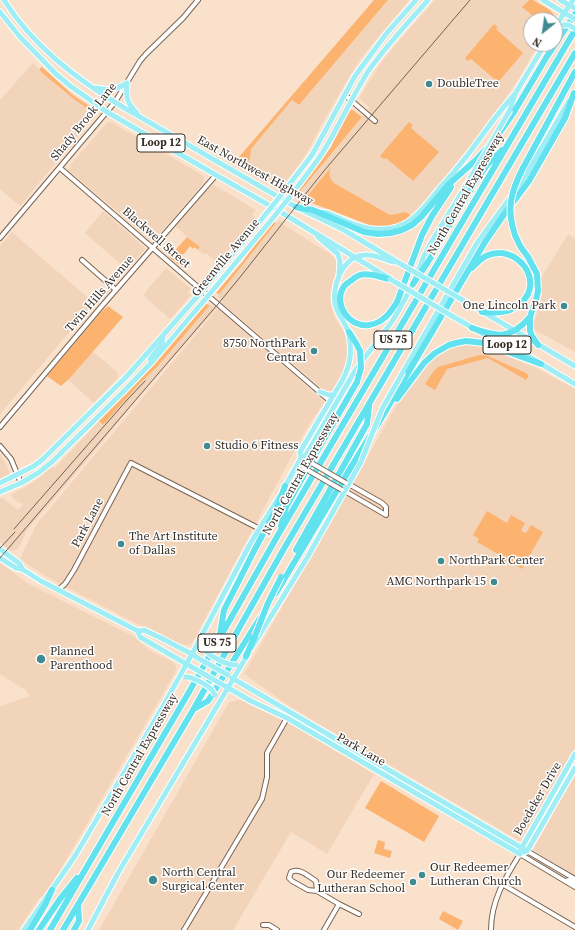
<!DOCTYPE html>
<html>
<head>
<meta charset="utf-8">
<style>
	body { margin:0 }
	#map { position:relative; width:575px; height:930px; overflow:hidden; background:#fae1cc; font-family:"Source Serif 4",serif }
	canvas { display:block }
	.north { position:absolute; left:523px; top:12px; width:40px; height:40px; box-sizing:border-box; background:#fff; border:1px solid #afaba8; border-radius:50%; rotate:210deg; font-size:11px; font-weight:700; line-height:16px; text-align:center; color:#372e26 }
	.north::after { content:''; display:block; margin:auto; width:14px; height:18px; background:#428a91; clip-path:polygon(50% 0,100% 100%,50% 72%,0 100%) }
</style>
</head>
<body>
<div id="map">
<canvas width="575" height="930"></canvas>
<div class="north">N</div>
</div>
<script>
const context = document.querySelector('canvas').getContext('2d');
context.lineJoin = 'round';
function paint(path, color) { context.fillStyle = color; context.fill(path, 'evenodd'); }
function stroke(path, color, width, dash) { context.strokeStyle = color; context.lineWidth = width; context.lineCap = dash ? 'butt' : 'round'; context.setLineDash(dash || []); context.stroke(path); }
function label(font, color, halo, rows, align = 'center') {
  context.font = font + ' "Source Serif 4",serif'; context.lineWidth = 3; context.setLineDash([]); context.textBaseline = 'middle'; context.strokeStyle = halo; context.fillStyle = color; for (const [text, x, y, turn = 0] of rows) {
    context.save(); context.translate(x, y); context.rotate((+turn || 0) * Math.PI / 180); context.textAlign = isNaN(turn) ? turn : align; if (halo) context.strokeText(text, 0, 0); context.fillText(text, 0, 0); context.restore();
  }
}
const built = new Path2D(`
	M388 0H409L361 58 349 77 324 120 310 147 296 169 281 187 250 171 251 168 246 163 250 159 251 149 293 99 299 105Z
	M435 0H530L548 20H531V44H538L522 73 502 104 462 157 419 209 411 216 409 214 406 212 390 215 334 183 329 177V169L304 200 296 197 370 108 359 98 369 82 381 63 397 43Z
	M33 63 42 73 55 84 95 114 91 120 20 206 0 189V100Z
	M111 122 202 175 204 177V181L203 184 153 241 68 170 71 167 70 165 107 123Z
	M214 185 256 210 252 215 256 218 217 263 206 253 204 255 198 249 199 247 175 226 209 187Z
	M103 211 145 248 144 250 127 270 85 233Z
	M279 220 284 224V225L330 254 336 260 337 270 333 281 330 296 331 305 335 318 341 327 347 339 349 350 348 359 344 373 334 392 329 393 325 391 222 303 223 302 217 297 219 294Z
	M12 232 94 303 0 414V246Z
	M568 234 575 238V352L535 330 534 324 542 295V285L540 280Z
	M166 268 191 289 188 292 191 295 170 319 144 296 146 291Z
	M210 305H211L216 309 141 394 93 453 27 530 18 549 11 551 0 542V498H3L18 510 24 504 20 503 14 499 11 495 32 483 52 467 55 468 99 421 102 425 140 383 158 366Z
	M219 307 324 402 305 431 192 643 187 645H183L147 629 49 578 20 559 36 525Z
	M462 345H473L490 349 533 367H534L575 389V748L520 841 292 708 244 674 357 476 359 472 395 408 425 367 431 360 436 355 447 349Z
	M92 351 117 372 118 378 94 403 68 380Z
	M0 454 5 462 10 473 9 475 0 479Z
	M0 563 29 584 135 637 149 650 173 662 176 666V669L175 673 43 899 40 897 18 930H0V707L29 696 27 691 0 674Z
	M240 700 268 713 292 725 374 774 327 854 291 832 233 930H99L229 702Z
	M575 775V875L533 850Z`);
const green = new Path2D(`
	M374 0H388L299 105 292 100 251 149 250 159 247 163 251 168 250 171 233 164Z
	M529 0H533L550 10 554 15V20H538L522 7Z
	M494 24 498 27 496 29 523 53 498 82 471 59 468 61 465 58Z
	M42 67 73 95 95 110 96 112 95 114 90 110 75 100 42 73 39 69Z
	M349 109 353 110 362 117 298 194 297 193 323 158 331 147Z
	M409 122 413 125 411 128 439 152 413 181 386 158 384 159 380 156Z
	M331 167C328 173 329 178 334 183L390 215 406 212 409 214 411 216C401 226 385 229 372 226L304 200Z
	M274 222 276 223 221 292 219 294 216 293 243 261 256 243Z
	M187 237 200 247 198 249 201 252 194 247 193 249 190 246 184 254H183L180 257 187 263 182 267 169 257Z
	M206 304 210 305 158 366 140 383 103 425 99 421 150 369Z
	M108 306 123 317 69 379 61 386 47 376 101 312Z
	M482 355 488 356 526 373 528 375V377L526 380 488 358 447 369 435 390 425 384 433 372 438 367 476 356Z
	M487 511 507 523 511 515 525 523 521 531 526 533 531 525 543 532 522 569 507 559 503 566 495 561 498 554 477 542 479 539 473 535Z
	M381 781 439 816 424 842 365 808Z
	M378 840 385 842 384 849 392 851 390 858 374 853Z
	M443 911 463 921 458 930 439 919Z`);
const minor = new Path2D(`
	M345 95 375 121
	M60 168 330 401
	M0 238 115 102 140 61 146 54 183 18 198 0
	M82 260 116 290
	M0 427 101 307 216 175
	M0 446 11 459 21 483
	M346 483 352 486 382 503 386 507V515
	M343 490 386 515
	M58 590 65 584 74 570 131 463 260 529
	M527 851 575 879
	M566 881 569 880 575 883
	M502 884 575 927
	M317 891 316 881C309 877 299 867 291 872L289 878 292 881 308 890 317 891 339 904 359 914
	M263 925H269L277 930
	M184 930 262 799 267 777V753L287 718
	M324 930 339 904
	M491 930C491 901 505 878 520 854L575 887`);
const major = new Path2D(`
	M4 0C32 45 75 78 121 106L296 207 342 229 399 263
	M543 0 566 14
	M560 0 575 8
	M0 12 20 37 56 74 69 85 107 112 216 175 274 208 389 278
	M555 27 573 0
	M127 83C126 98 126 102 137 113
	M96 88C110 91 115 90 127 83
	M510 110 515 94 545 44
	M285 190 312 155 355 76 386 34 416 0
	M292 194C303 179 316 164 326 147 341 122 353 95 369 70 387 45 408 23 428 0
	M322 212 328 213C342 219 358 228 374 229 386 230 399 228 409 221 421 213 429 201 438 190 449 178 460 165 470 152 484 133 498 112 515 94
	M318 237 338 254 340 262 339 275
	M461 299 575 366
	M452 316 487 336 528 356 575 384
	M152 362 150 359 162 344 163 336
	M403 372 477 243 523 180 569 101
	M320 392 329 395H334
	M301 458 300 452 343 379C351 363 352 352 349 335 348 326 339 317 336 307 330 289 342 256 365 255 376 254 384 260 394 262
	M0 483 34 466 43 459 128 375 202 291 266 214
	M284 488 301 458 306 455 356 369 391 323 399 310 413 284 424 256 432 241 465 187
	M0 492 21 483 38 473 52 462 123 392 152 362 208 296 273 218
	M0 549 20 564 22 569 41 581 138 631 144 630 161 638 194 655
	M0 558 16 568 22 569
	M138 631 140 637 188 665
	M252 647 307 558 361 462
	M232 678 527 851
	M225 686 251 701 287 718 520 854
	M521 849 575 754
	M524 852 527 851 530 846 575 768
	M24 930 75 856 138 749 166 701 192 654 250 544 279 497
	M88 930 118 873 248 654`);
const highway = new Path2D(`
	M495 139 514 112 546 58 575 14
	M523 168 575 72
	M296 207 313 210 364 232 378 234 391 233 402 230 412 225 421 217 449 184 477 159 485 150
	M515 235 520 246 528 257 537 274 538 291 536 300 530 317V331L532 336 538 345
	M472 268C476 264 480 259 486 256 516 242 546 281 521 303 515 308 508 312 501 312 495 313 488 312 482 312
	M390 279C380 278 370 272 360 275 357 276 354 278 352 280 349 282 345 284 343 288 333 305 350 328 369 325 374 324 379 323 383 319 389 315 393 308 397 302L422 235 432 216 451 187
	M413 284 428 262 475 182 487 165 502 150
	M472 328C498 337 510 340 530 317
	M349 332 356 343 360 351
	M397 399 424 363 435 353 449 345 456 343 466 341 484 343 541 364
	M375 429 485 242 505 213 529 181 565 118 574 93
	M281 526 286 507 320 446 357 382
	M296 550 367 424 369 406
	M276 593 351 467 370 436
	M220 634 224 610 256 547 276 510 285 486
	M246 656 255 636
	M194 709 208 701 260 618
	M30 930 45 905 52 890
	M39 930 60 899 77 878
	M50 930 189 692 278 535 575 30
	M63 930 193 710 282 552 575 53
	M74 930 79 921 78 905`);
const tram = new Path2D(`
	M14 529 127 400 145 381
	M0 548 15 532
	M0 558 218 304 241 276 323 172 470 0`);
const minorBridge = new Path2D(`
	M308 461 346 483
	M304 468 342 490`);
const majorBridge = new Path2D(`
	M568 15 575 19
	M562 25H569L575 29
	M465 187 482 158 510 110
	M266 214 285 190
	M273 218 292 194
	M399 263 461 299
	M390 279 452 316
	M361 462 382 409 403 372
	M204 649C211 657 226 665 236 665
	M196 657 228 675
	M190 666 223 685
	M186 677C192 677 206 684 211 689 212 690 214 693 215 695`);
const highwayBridge = new Path2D(`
	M515 235C506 209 511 191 523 168
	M357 382 361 368 360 351
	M255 636 268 603 281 577`);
const markers = [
	[429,84,4,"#428a91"],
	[564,306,4,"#428a91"],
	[314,351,4,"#428a91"],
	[207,446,4,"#428a91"],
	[121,544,4,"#428a91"],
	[441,561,4,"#428a91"],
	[494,582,4,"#428a91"],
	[41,659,5,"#428a91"],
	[422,875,4,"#428a91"],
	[153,880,5,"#428a91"],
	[413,882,4,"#428a91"]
];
const shields = [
	[161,143,48],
	[393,340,38],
	[507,345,48],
	[217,643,38]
];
const shieldNames = [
	["Loop 12",161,143],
	["US 75",393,340],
	["Loop 12",507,345],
	["US 75",217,643]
];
const poiNames = [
	["DoubleTree",437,84],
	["One Lincoln Park",556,306,"right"],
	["8750 NorthPark",306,344,"right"],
	["Central",306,358,"right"],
	["Studio 6 Fitness",215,446],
	["The Art Institute",129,537],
	["of Dallas",129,551],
	["NorthPark Center",449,561],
	["AMC Northpark 15",486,582,"right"],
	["Planned",50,652],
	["Parenthood",50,666],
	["Our Redeemer",430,868],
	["Lutheran Church",430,882],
	["North Central",162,873],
	["Surgical Center",162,887],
	["Our Redeemer",405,875,"right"],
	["Lutheran School",405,889,"right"]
];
const streetNames = [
	["Shady Brook Lane",84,122,-51],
	["East Northwest Highway",255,171,29],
	["North Central Expressway",466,194,-60],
	["Blackwell Street",156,238,41],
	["Greenville Avenue",226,258,-50],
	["Twin Hills Avenue",100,294,-49],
	["North Central Expressway",301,474,-60],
	["Park Lane",88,523,-62],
	["Park Lane",361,750,30],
	["North Central Expressway",140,755,-60],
	["Boedeker Drive",538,799,-60]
];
paint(built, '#f2d4ba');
paint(green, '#fdb370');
stroke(minor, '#7a6553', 6);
stroke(major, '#fff', 7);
stroke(highway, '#fff', 8);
stroke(minor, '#fff', 4);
stroke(major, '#a0eef5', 5);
stroke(highway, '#61e2ee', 6);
stroke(tram, '#6f6156', 1);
stroke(minorBridge, '#7a6553', 6, []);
stroke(majorBridge, '#fff', 7, []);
stroke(highwayBridge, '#fff', 8, []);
stroke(minorBridge, '#fff', 4);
stroke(majorBridge, '#a0eef5', 5);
stroke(highwayBridge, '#61e2ee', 6);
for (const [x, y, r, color] of markers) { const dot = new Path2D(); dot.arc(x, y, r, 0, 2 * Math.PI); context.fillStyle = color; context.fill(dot); stroke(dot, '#fff', 1.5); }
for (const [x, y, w] of shields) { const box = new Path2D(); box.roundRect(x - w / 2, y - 9, w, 18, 3); context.fillStyle = '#fff'; context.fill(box); stroke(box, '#372e26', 1); }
label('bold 11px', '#372e26', null, shieldNames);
label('12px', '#372e26', '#fff', poiNames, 'left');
label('12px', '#372e26', '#fff', streetNames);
</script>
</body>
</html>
